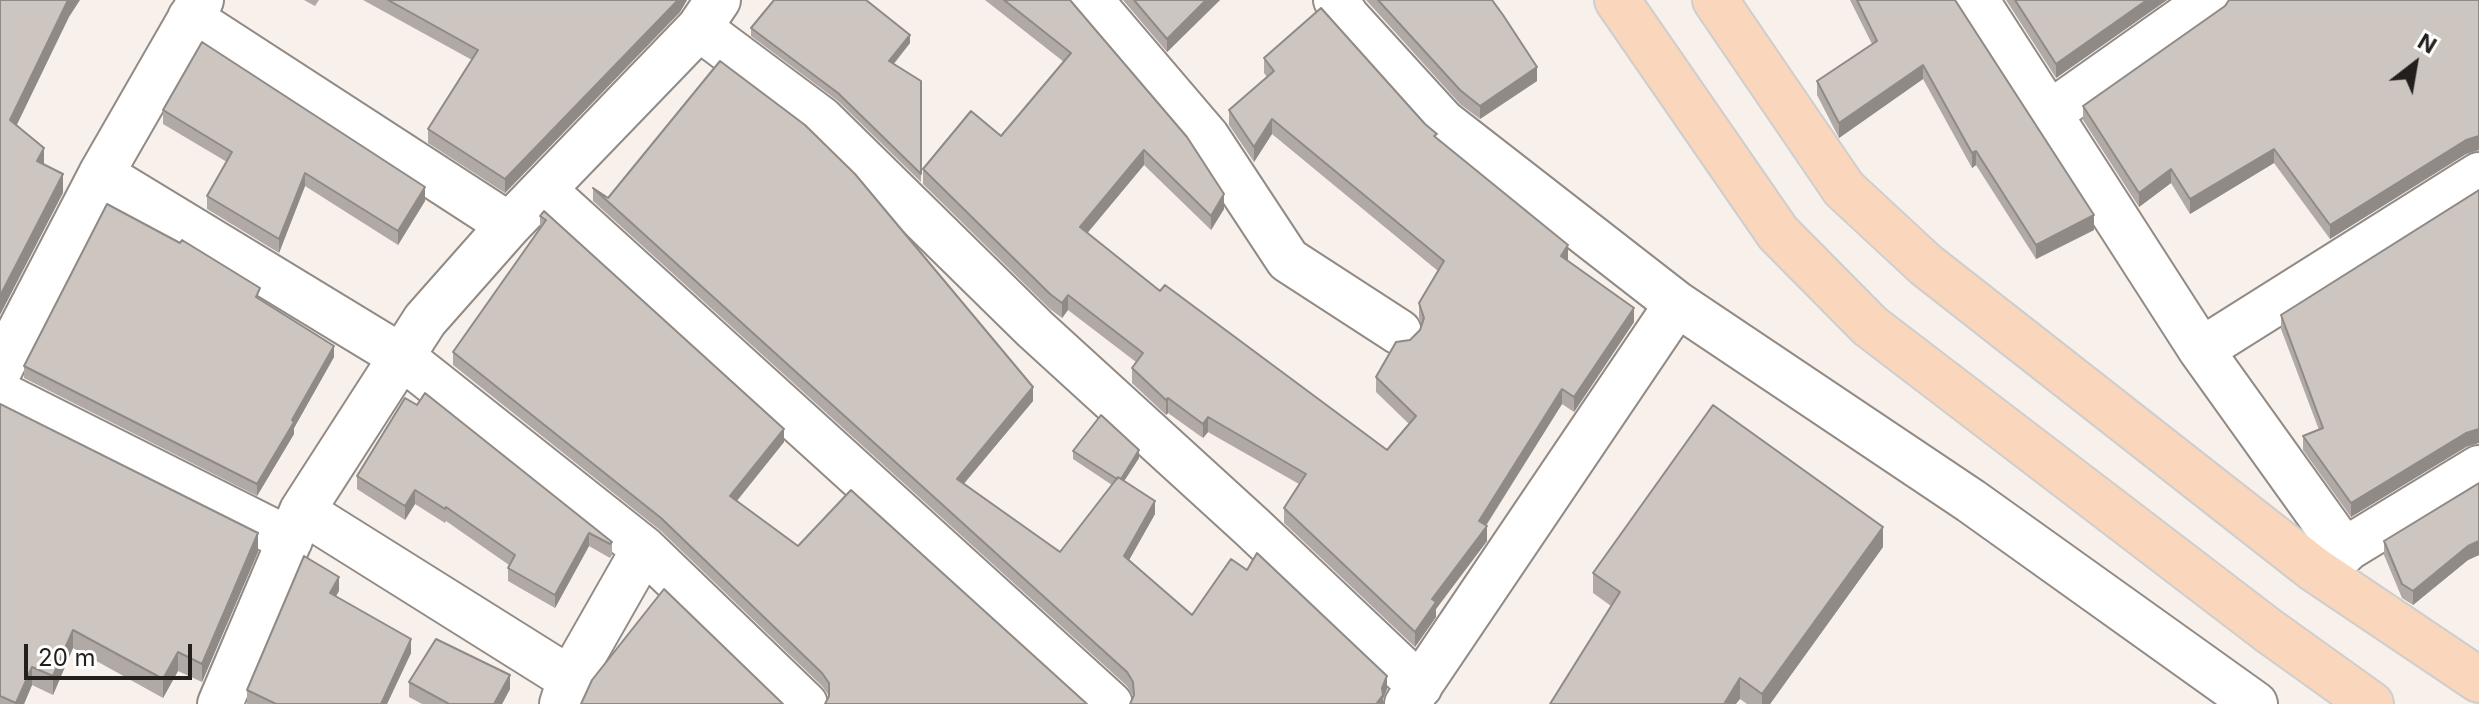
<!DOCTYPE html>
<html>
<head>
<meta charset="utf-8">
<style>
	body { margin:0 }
	#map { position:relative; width:2479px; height:704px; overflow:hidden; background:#f8f0eb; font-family:Inter,sans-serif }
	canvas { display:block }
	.north { position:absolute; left:2375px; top:24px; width:80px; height:80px; -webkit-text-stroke:6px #fff; paint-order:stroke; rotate:31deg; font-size:22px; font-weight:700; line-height:32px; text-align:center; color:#221f1d }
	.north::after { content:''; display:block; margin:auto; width:28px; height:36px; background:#221f1d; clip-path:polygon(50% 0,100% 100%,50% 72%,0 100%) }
	.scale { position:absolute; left:24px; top:644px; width:168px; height:36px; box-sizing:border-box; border:4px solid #221f1d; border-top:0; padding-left:10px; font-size:24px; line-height:28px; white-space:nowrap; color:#221f1d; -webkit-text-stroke:6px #fff; paint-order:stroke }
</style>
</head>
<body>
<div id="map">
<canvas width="2479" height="704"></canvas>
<div class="north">N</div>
<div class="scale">20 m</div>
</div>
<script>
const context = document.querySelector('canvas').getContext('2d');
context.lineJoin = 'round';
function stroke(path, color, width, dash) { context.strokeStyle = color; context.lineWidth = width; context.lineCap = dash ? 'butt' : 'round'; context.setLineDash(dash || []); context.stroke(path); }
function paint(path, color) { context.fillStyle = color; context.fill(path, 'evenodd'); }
const minor = new Path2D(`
	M1090 0 1207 137 1288 260 1399 332
	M1336 0 1347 17 1443 122 1677 304 1971 501 2255 704
	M1976 0 2201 350 2345 551
	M190 18 509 225
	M699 28 821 119 1035 329 1252 527 1420 686
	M2050 113 2210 0
	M101 174 402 357 644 549 805 704
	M545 191 1110 704
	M2201 350 2479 175
	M0 369 101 174 201 0
	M0 394 290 540
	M302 511 570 679
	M2320 565 2479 468
	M220 704 302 511 425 320 509 225 699 28 718 0
	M562 704 570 679 644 549
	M1407 704 1677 304`);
const major = new Path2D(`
	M1617 0 1778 233 1870 326 2269 631 2371 704
	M1715 0 1844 189 1926 265 2314 569 2479 680`);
const wall = new Path2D(`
	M304 0H319L315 6Z
	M363 0H687L680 12 505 193 428 143V129L472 60Z
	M985 0H1070L1224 209 1211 230 1144 165 1087 233 1160 291 1387 450 1409 424 1376 392V377L1410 340 1420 330 1422 326 1419 318V303L1438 271 1272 134 1254 162 1229 125V110L1267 77 1264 73V58L1437 138 1634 322 1574 412 1562 404 1486 526 1487 541 1436 609V617L1415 647 1284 523V508L1299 484 1208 432 1203 438 1168 413 1166 415 1132 383V368L1136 362 1068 310 1062 318 1050 309 923 184V169L1001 136 1064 62Z
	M1123 0H1220L1167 52Z
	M1366 0H1492L1537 81 1480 119 1460 104Z
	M1850 0H1955L2094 230 2036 259 1976 165 1972 168 1923 79 1839 138 1817 95V81L1872 44Z
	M2006 0H2167L2056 78Z
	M2479 0V150L2466 154 2330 239 2274 163 2190 214 2171 183 2139 207 2083 120V106L2225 6Z
	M751 28 910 43 894 64 921 81V182L838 101 751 36Z
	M163 110 425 201 398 245 305 186 279 253 207 209V196L227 162 163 124Z
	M593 188 608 198 1033 401 964 483 1060 552 1112 485 1073 459V451L1139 458 1124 481 1155 514 1129 560 1192 615 1387 689 1383 699V704L1134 697 1127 686 593 201Z
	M544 211 784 442 737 501 798 546 1087 704 829 696 822 686 661 531 453 365V352L540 230V216Z
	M260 300 334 357 294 428V434L257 496 24 378V366Z
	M2281 315 2466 447 2351 517 2303 450V436L2319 430 2281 329Z
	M405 398 612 542V555L610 558 589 546 555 608 508 581V568L509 565 446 521 445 523 415 504 405 520 357 489V476Z
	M0 404 258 552 202 682 178 671 163 698 73 648 53 695 32 685 24 704H0Z
	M2479 483V555L2468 560 2413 605 2402 598 2384 555V541Z
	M1883 547 1770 704H1747L1593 593V573Z
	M339 591 336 596 411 653 387 704H247V690Z
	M409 682 510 689 502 704H422L409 697Z`);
const shadedWall = new Path2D(`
	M68 0H80L69 17 10 139V120Z
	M678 0H687L680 12 505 193V179Z
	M1206 0H1220L1167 52V39Z
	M2147 0H2167L2056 78V64Z
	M910 35V43L889 69V61Z
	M1923 65V79L1839 138V123Z
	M1537 67V81L1480 119V106Z
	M1272 119V134L1254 162V147Z
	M2479 136V150L2466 154 2330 239V225L2466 140Z
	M44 148V167L37 161Z
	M2274 149V163L2190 214V199Z
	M1144 150V165L1080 242V227Z
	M1976 151V165L1972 168V153Z
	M2171 169V183L2139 207V193Z
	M305 173V186L279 253V239Z
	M63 174V193L0 315V296Z
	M425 187V201L398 245V231Z
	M1224 194V209L1211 230V216Z
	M2094 215V230L2036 259V245Z
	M1568 245V260L1561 271V256Z
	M1068 295V310L1062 318V303Z
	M1634 308V322L1574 412V397Z
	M334 346V357L294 428V434L257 496V484Z
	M1033 387V401L957 492V479Z
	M1562 389V404L1479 536V521Z
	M1168 398V413L1166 415V400Z
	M1208 417V432L1203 438V424Z
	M784 429V442L730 509V496Z
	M2479 429V443L2466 447 2351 517V503L2466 433Z
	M1139 450V458L1119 489V481Z
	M415 490V504L405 520V506Z
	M1155 501V514L1124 569V556Z
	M1487 526V541L1436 609V617L1415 647V632L1432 599Z
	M1883 527V547L1770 704H1762V694Z
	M258 533V552L202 682V664Z
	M589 533V546L555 608V595Z
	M2479 541V555L2468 560 2413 605V591L2468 546Z
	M339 577V591L330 606V593Z
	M73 630V648L53 695V676Z
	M411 639V653L387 704H381Z
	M178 652V671L163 698V679Z
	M32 667V685L24 704H16Z
	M510 675V689L502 704H494Z
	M1387 676V689L1383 699V704H1376Z
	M1740 678V699L1736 704H1724Z`);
const building = new Path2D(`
	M0 0H68L10 120 44 148 37 161 63 174 0 296Z
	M388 0H678L505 179 428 129 478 50Z
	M774 0H866L910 35 889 61 921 81V174L838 93 751 28Z
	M1004 0H1070L1187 137 1224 194 1211 216 1144 150 1080 227 1160 291 1165 285 1387 450 1416 416 1376 377 1396 342 1410 340 1420 330 1424 318 1419 303 1444 261 1272 119 1254 147 1229 110 1274 71 1264 58 1321 8 1425 124 1437 134 1434 136 1568 245 1561 256 1634 308 1574 397 1562 389 1479 521 1487 526 1432 599 1436 602 1415 632 1284 508 1306 474 1208 417 1203 424 1168 398 1166 400 1132 368 1143 353 1068 295 1062 303 1050 294 923 169 971 111 1001 136 1071 53Z
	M1134 0H1206L1167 39Z
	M1378 0H1492L1503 15 1537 67 1480 106 1460 90Z
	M1857 0H1955L2094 215 2036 245 1976 151 1972 153 1923 65 1839 123 1817 81 1877 41Z
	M2015 0H2147L2056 64Z
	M2229 0H2479V136L2466 140 2330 225 2274 149 2190 199 2171 169 2139 193 2083 106 2225 6Z
	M202 42 425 187 398 231 305 173 279 239 207 196 232 152 163 110Z
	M720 61 805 125 855 174 1033 387 957 479 1060 552 1118 477 1155 501 1124 556 1192 615 1231 559 1247 570 1257 553 1387 676 1382 688 1383 695 1376 704H1130L1134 695 1133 682 1127 672 593 188 608 198Z
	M2479 190V429L2466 433 2351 503 2303 436 2323 428 2281 315Z
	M107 204 180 243 182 240 260 288 256 297 334 346 292 420 294 422 257 484 24 366Z
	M544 211 784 429 730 496 798 546 851 490 1087 704H825L829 696V683L822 673 661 518 453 352 546 220 540 216Z
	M425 393 612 542 610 544 589 533 555 595 508 568 515 555 446 507 445 509 415 490 405 506 357 476 405 398 417 405Z
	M0 404 258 533 202 664 178 652 163 679 73 630 53 676 32 667 16 703 0 696Z
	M1713 405 1883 527 1762 694 1740 678 1724 704H1550L1620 592 1593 573Z
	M1101 415 1139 450 1121 479 1118 477 1117 479 1073 451Z
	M2479 483V541L2468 546 2413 591 2402 584 2384 541Z
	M304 556 339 577 330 593 411 639 381 704H276L247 690Z
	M664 589 783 704H581L592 680Z
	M436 639 510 675 494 704H449L409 682Z`);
stroke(minor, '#918a85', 48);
stroke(major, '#cececd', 48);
stroke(minor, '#fff', 44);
stroke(major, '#fad6bc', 44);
paint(wall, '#b0a9a5');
paint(shadedWall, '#908a86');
paint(building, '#cdc5c0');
stroke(building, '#908a86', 2);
</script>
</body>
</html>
